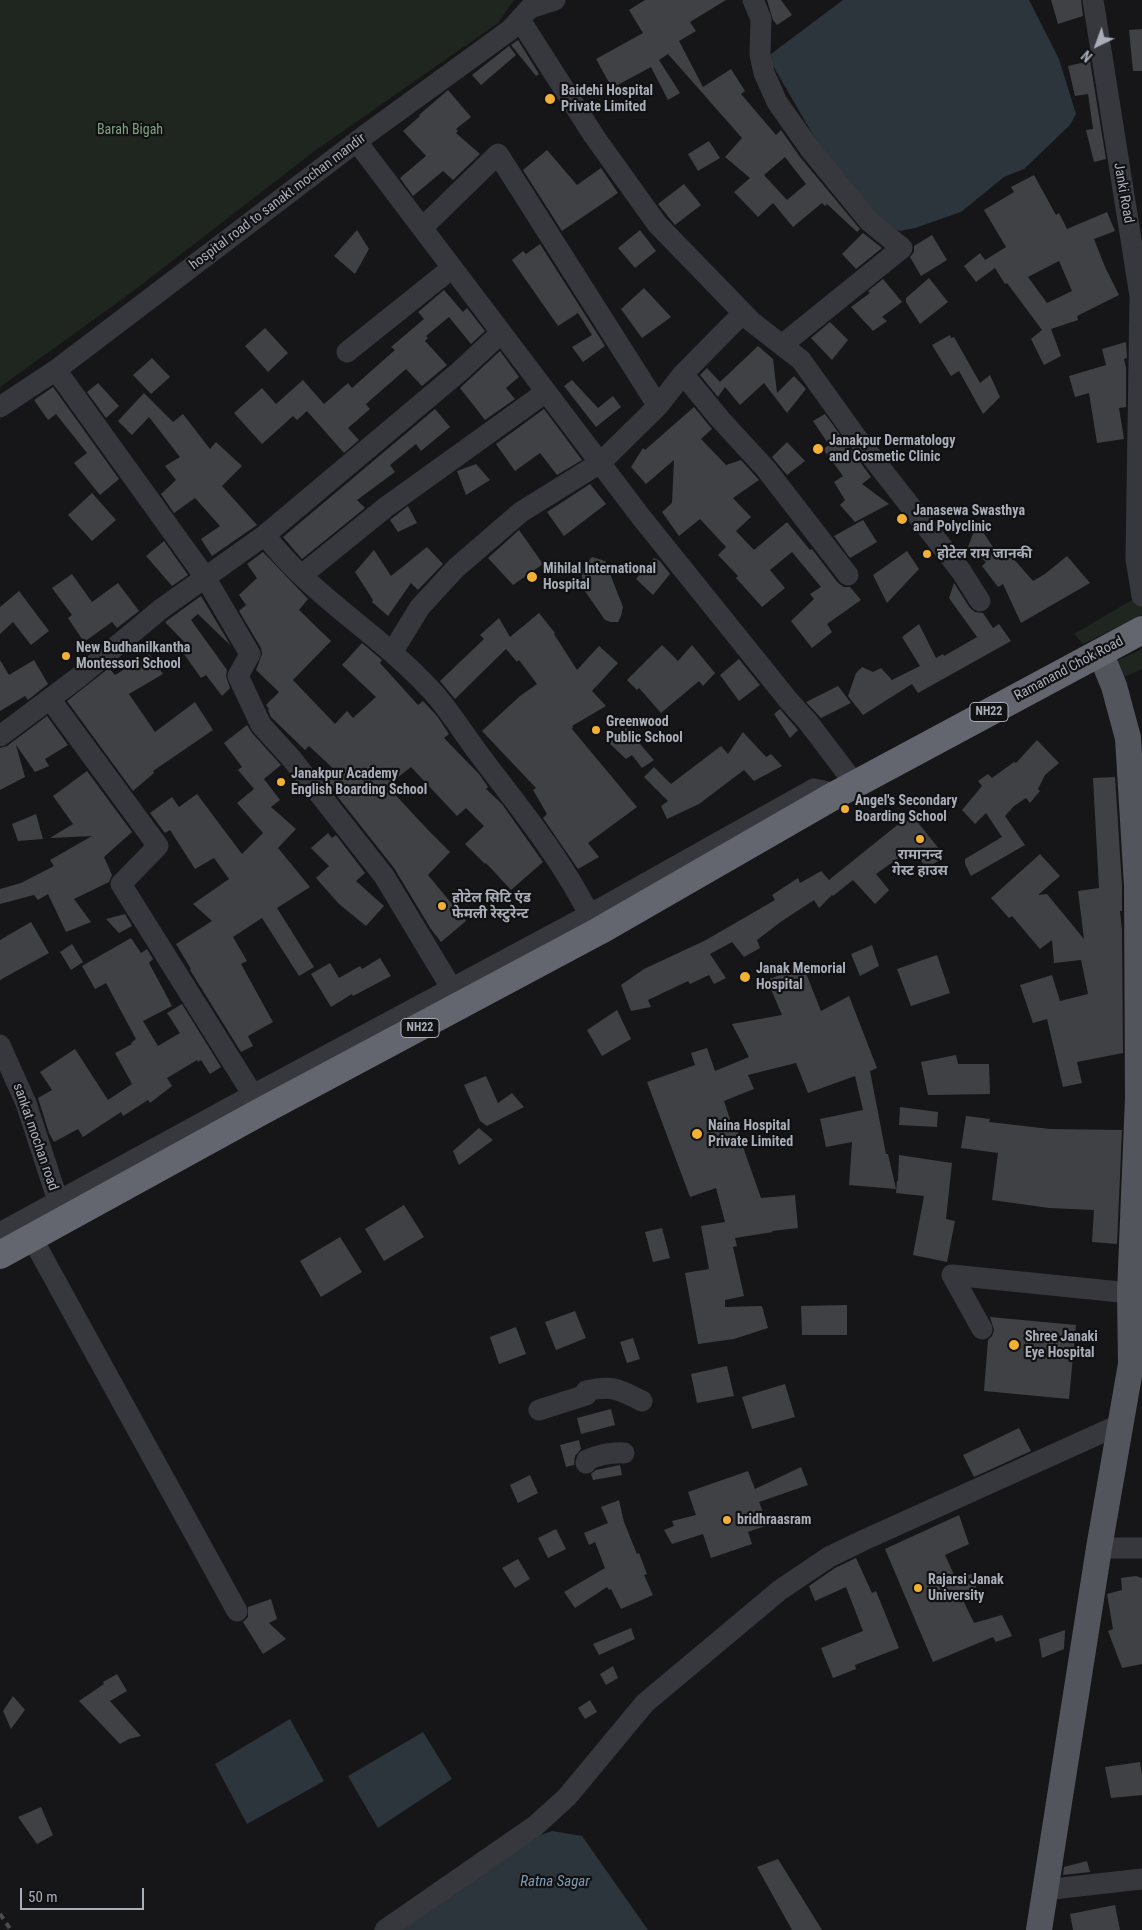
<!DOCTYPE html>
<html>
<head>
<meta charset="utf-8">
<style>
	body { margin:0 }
	#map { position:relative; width:1142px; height:1930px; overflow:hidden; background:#161618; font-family:"Roboto Condensed",sans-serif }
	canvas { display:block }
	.north { position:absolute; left:1072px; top:20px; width:50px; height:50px; -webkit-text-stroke:4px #111113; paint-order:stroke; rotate:222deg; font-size:14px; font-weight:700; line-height:20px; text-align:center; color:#a8adb8 }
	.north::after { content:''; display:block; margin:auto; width:18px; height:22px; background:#a8adb8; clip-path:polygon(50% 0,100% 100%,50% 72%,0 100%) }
	.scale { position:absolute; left:20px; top:1888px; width:124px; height:22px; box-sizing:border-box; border:2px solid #a8adb8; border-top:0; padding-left:6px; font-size:15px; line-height:18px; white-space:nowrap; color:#a8adb8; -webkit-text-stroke:4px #111113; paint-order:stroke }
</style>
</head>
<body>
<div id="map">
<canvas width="1142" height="1930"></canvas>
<div class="north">N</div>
<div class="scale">50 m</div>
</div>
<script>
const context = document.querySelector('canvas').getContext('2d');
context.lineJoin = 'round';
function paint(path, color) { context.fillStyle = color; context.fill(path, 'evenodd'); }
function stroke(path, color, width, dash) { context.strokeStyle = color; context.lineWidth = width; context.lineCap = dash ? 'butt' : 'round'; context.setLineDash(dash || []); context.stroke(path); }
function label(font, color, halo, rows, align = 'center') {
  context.font = font + ' "Roboto Condensed","Noto Sans Devanagari",sans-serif'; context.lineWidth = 4.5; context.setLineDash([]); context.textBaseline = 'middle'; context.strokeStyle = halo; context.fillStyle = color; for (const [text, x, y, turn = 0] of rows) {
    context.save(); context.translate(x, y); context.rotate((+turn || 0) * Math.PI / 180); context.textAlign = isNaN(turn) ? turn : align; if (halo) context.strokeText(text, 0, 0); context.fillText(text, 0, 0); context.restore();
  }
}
const green = new Path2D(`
	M0 0H514L498 23 316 150 132 292 0 387Z
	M1142 594V615L1083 644 1074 634Z
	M1142 649V669L1104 686 1097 670Z`);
const water = new Path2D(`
	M843 0H1029L1059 59 1076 114 1070 125 1024 169 1004 177 961 212 915 228 900 231 882 225 828 161 772 64 771 54Z
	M290 1719 324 1781 247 1824 215 1764Z
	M423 1732 452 1779 378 1828 348 1776Z
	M552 1831 582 1836 648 1930H403L525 1841Z`);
const building = new Path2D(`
	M645 0H726L690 22 696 31 679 41 703 87 731 69 745 91 741 94 776 135 781 130 800 157 860 229 857 232 827 204 825 206 822 203 793 227 773 203 758 217 734 192 750 178 725 157 742 138 668 54 659 60 680 93 668 100 651 67 612 88 596 59 643 33 629 10ZM785 157 806 184 787 200 764 175Z
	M767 0H781L792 15 777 25 773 20Z
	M1051 0H1081L1083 16 1058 24Z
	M1142 29V71H1133L1129 30Z
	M518 40 539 74 536 76 511 45Z
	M509 46 516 55 481 85 472 75Z
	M1090 61 1106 159 1094 162 1086 130 1093 129 1088 94 1075 96 1068 66Z
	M448 90 471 117 456 129 458 131 456 133 480 154 453 180 443 171 413 196 400 178 426 156 403 131 420 116 419 115Z
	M709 141 720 158 698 171 688 154Z
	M547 150 577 185 601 168 618 193 562 231 523 170Z
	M1034 175 1056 215 1059 213 1067 229 1107 212 1115 231 1094 239 1105 267 1119 295 1077 316 1078 320 1051 329 1061 356 1044 365 1031 339 1042 330 1007 283 1005 284 995 268 976 282 964 266 980 253 985 260 1006 247 984 210 1014 192 1011 187ZM1059 261 1072 291 1047 303 1028 277Z
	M684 184 701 205 675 225 658 204Z
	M357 230 369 249 355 274 334 256Z
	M640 230 656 251 635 268 618 248Z
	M863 233 882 248 856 269 842 254Z
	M932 235 947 260 921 276 910 257 914 252V246Z
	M540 244 605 346 583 362 572 347 592 335 578 313 558 326 512 260 523 251 526 254Z
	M929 278 948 302 920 324 906 302V298Z
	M883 279 902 302 882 317 887 321 873 331 851 307 870 293 868 291Z
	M644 288 671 317 642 338 621 309Z
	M444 290 463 312 467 308 485 331 471 344 449 317 426 336 428 338 425 341 447 365 422 386 406 369 366 404 370 409 348 428 359 440 344 453 307 411 297 420 293 416 262 444 234 413 262 388 276 404 303 380 324 404 348 383 352 388 395 350 391 347 424 319 418 312Z
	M830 322 848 340 832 360 811 338Z
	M265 328 288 353 268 372 245 346Z
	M950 335 951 338 954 337 980 383 990 375 1000 397 983 414 959 371 951 376 932 345Z
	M1126 342 1127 358 1124 359 1126 368V407L1119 408 1124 439 1097 443 1089 393 1075 397 1069 376 1106 365 1102 349Z
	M758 346 773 359 777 393 794 376 806 389 787 413 764 383 740 405 725 387 718 397 700 375 707 368 720 382Z
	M500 351 519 377 506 388 515 399 485 420 460 388Z
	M152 358 170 377 151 394 133 375Z
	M572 380 598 408 613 396 621 407 596 427 564 386Z
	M98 383 119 406 106 418 87 392Z
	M53 387 119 479 100 495 74 463 87 453 56 414 48 420 34 400Z
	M144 393 173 422 183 414 210 449 216 442 242 466 222 486 257 525 212 556 201 539 220 526 195 498 174 513 161 494 176 480 165 466 180 457 149 417 132 435 118 421Z
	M694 407 712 429 701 439 726 465 741 460 759 480 733 498 751 517 736 531 754 550 787 522 810 550 812 549 838 583 844 587H850L861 600 827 624 832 632 812 648 791 621 814 599 810 594 821 587 792 552 770 570 785 588 762 607 736 578 738 576 718 555 726 547 700 519 679 536 662 512 672 503 674 460 646 484 631 467 643 448 645 450Z
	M435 409 450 427 421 451 416 444 390 465 395 472 357 500 365 508 302 559 283 537Z
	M544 409 582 460 557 475 540 453 515 471 496 444Z
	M825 414 871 477 862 484 889 504 855 522 840 505 845 500 834 482 843 476 823 449 829 445 813 421Z
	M787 442 805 461 787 475 772 457Z
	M476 464 490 480 466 495 457 471Z
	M590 484 606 504 564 536 547 512Z
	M92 493 116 520 92 541 68 515Z
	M408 506 417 523 398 532 390 520Z
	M863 520 877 542 850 558 834 536Z
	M977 523 997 553 1004 548 1033 581 1045 574 1067 556 1090 583 1021 623 1003 584 998 587 982 566 986 562 968 547Z
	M519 530 543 564 513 585 488 558Z
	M164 541 188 575 172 586 146 556Z
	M427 547 443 564 418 590 411 583 388 616 372 602 373 600 355 572 374 550 391 576Z
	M907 551 919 569 887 603 873 575Z
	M263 552 308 599 299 610 331 641 293 680 335 724 347 711 353 718 376 697 342 665 362 643 382 660 380 663 418 705 423 701 437 716 449 734 444 738 479 774 488 787 486 789 502 804 543 862 511 890 486 863 485 864 465 844 484 826 466 808 457 816 411 767 387 786 429 831 450 852 428 875 466 921 441 942 431 929 394 868 326 782 338 773 309 746 305 750 271 717 268 710 269 709 266 705 279 692 256 670 262 654 261 648 239 611 246 605 239 595 257 578 247 564Z
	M592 557 605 561 623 607 621 616 618 622H611L605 620 582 587V568Z
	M654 558 660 561 670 574 653 595 636 579Z
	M72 574 92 602 118 583 139 611 117 628 112 622 84 642 68 618 72 615 52 588Z
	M954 583 970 608 975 612 983 613 993 628 999 624 1011 641 918 693 912 684 863 715 848 696 856 673 862 667 873 672 881 668 892 680 920 666 902 637 919 624 936 658 943 654 944 656 977 637 949 598Z
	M19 591 49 631 31 645 13 622 0 634V607Z
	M201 596 231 646 198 614 191 620 227 670 226 676 230 688 222 696 206 675 201 678 184 654 191 649 165 622Z
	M539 613 555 633 554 634 577 670 599 646 618 663 592 691 606 706 572 726 573 727 572 729 637 807 588 843 599 857 578 869 543 818 547 814 533 790 536 788 482 731 520 696 537 684 519 660 517 662 506 649 455 699 440 681 484 639 480 635 499 618 510 637Z
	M662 645 678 661 692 645 715 673 703 686 699 681 661 713 639 688 637 690 627 680Z
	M149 654 163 674 129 694 155 732 195 702 213 730 153 771 154 773 133 791 67 701 109 668 115 675Z
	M739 659 760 685 739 701 720 675Z
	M0 660 9 675 34 660 48 684 28 700 25 696 0 711Z
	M838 686 851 703 821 718 806 702Z
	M780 709 798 730 790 738 774 714Z
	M47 716 68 745 45 759 49 766 35 772 16 745 25 777 0 790V748L7 746Z
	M247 725 252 733 281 765 264 779 280 800 271 807 296 829 278 848 310 887 277 908 314 967 299 976 262 918 233 937 247 961 241 964 273 1022 248 1036 253 1046 241 1052 190 970 191 969 176 944 212 921 193 904 229 879 214 858 195 869 170 830 165 833 150 813 172 797 179 807 197 794 242 854 263 833 237 803 254 789 238 770 242 767 224 743Z
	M626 728 654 760 642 768 632 755 626 759 609 743Z
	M743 732 766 757 771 754 782 766 754 781 744 770 699 804 667 819 661 806 668 801 644 777 654 767 671 784 721 746 728 754Z
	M1037 740 1059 763 1045 775 1038 789 1040 791 1030 803 1026 798 1014 806 1005 816 1025 845 971 876 965 864V859L1002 837 986 813 975 824 962 810 982 786 978 781 988 774 992 778 1014 762 1016 763Z
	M87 771 132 832 104 857 112 875 109 882 74 899 91 922 66 932 48 894 38 900 34 895 0 904V889L21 883 54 866 50 860 92 836 50 838 73 824 53 796Z
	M1115 777 1122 886V911H1120L1122 930 1123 1053 1077 1062 1082 1083 1063 1087 1047 1019 1033 1023 1020 985 1052 975 1060 1001 1088 994 1081 960 1054 963 1052 940 1040 949 1012 916 1009 918 991 898 1040 854 1060 876 1038 895 1047 894 1084 939 1078 891 1099 888 1093 778Z
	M36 814 43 839 18 841 12 824Z
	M911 814 944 855 938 861 927 868 911 849 876 874 889 890 875 904 853 880 833 896 832 895 819 908 814 900 782 921 757 940 760 948 744 957 732 942 710 954 726 978 714 984 709 975 690 984 688 981 648 1000 651 1007 631 1011 621 985 644 969 706 940 775 900 772 895 798 878 800 883 821 871 829 880Z
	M328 833 332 838 336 835 365 873 356 881 384 906 366 926 339 904 316 878 329 866 311 848Z
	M125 914 132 926 119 933 106 919Z
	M31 922 49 953 0 980V940Z
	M131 938 141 953 147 949 153 959 149 963 172 1006 143 1021 158 1046 180 1033 167 1013 182 1004 221 1067 210 1074 201 1060 198 1062 197 1060 167 1078 172 1086 150 1103 148 1100 123 1116 121 1112 83 1137 78 1129 54 1142 49 1133 38 1098 52 1090 40 1072 75 1049 108 1100 132 1084 115 1053 132 1044 131 1043 136 1039 106 983 95 989 82 966Z
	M72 944 83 962 71 970 60 952Z
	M872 945 879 966 860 976 851 954Z
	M937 955 950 993 911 1006 897 969Z
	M380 958 391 976 353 996 352 994 331 1007 311 974 330 963 339 978 360 966 362 969Z
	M803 966 821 1011 849 996 877 1068 870 1071 886 1154H888L896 1189 849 1185 852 1142 826 1147 820 1119 863 1110 855 1076 808 1093 796 1063 748 1075 754 1089 724 1101 734 1131 737 1130 761 1198 795 1195 798 1228 772 1231 773 1232 735 1238 737 1246 733 1247 744 1296 725 1300V1307L762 1306 768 1328 734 1339 698 1344 685 1273 709 1269 701 1226 725 1222 716 1188 690 1197 647 1082 695 1065 691 1053 707 1048 715 1071 749 1057 732 1024 782 1015 767 980Z
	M617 1010 631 1039 602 1056 587 1030Z
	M956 1055 958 1064H989L990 1094 928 1095 921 1062Z
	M486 1076 498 1103 512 1093 524 1107 487 1126 480 1121 464 1085Z
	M900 1107 938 1112 937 1127 899 1125Z
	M966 1116 990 1119 989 1122 1050 1129 1122 1130 1117 1244 1092 1242 1094 1210 1049 1208 992 1200 998 1153 961 1148Z
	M479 1128 493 1140 459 1165 453 1151Z
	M899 1155 952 1163 946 1219 955 1221 947 1262 913 1255 924 1196 896 1193 897 1181H898Z
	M404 1205 424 1237 384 1261 365 1229Z
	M662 1228 670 1258 653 1262 645 1232Z
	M340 1237 362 1272 321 1297 300 1261Z
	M847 1305V1335H802L801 1306Z
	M575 1311 586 1338 556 1350 545 1322Z
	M990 1317 1076 1325 1069 1399 984 1391 988 1340 992 1336 994 1330Z
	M516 1327 526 1354 499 1364 490 1337Z
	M633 1338 640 1359 627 1363 620 1342Z
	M727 1366 734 1396 697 1403 691 1374Z
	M785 1384 795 1417 752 1429 742 1397Z
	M611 1409 615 1425 581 1434 577 1418Z
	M1019 1428 1031 1451 974 1477 963 1455Z
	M579 1440 581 1449 575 1456 574 1465 566 1467 560 1445Z
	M620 1465 622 1475 593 1480 591 1474 596 1470Z
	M801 1467 808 1485 759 1502 768 1525 748 1532 752 1544 711 1558 703 1534 672 1544 664 1530 674 1526 672 1521 696 1515 688 1492 748 1471 755 1489Z
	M530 1475 538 1493 518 1503 510 1485Z
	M619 1500 624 1522 637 1554 639 1553 647 1574 644 1575 653 1595 621 1609 611 1589 609 1590 607 1587 575 1608 564 1592 605 1568 595 1542 589 1545 584 1533 608 1523 601 1507Z
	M959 1515 969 1544 945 1555 955 1577 973 1574 977 1591 962 1598 974 1623 1002 1615 1012 1636 996 1642 993 1637 933 1662 885 1549Z
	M556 1529 566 1549 548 1558 538 1538Z
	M856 1558 872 1593 876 1591 899 1648 855 1665 856 1669 833 1678 821 1648 863 1631 846 1587 815 1601 809 1586 835 1568Z
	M518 1559 530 1579 515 1588 502 1568Z
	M1136 1576 1142 1578V1664L1122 1668 1108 1631 1113 1629 1107 1594 1122 1590 1121 1578Z
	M271 1599 277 1619 269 1623 286 1639 263 1654 243 1622 248 1617V1607Z
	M631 1628 635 1639 599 1655 593 1644Z
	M1065 1630 1064 1649 1042 1658 1039 1639Z
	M613 1666 618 1678 606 1685 600 1674Z
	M117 1674 127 1691 110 1701 141 1736 129 1739 120 1744 79 1701 104 1684 103 1682Z
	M13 1696 25 1710 11 1729 3 1711Z
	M590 1700 597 1712 585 1719 578 1708Z
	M1140 1762 1142 1775V1795L1111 1798 1105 1767Z
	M41 1807 53 1835 37 1844 18 1817Z
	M778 1859 822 1930H792L757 1867Z
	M1087 1861 1090 1872 1063 1875 1064 1867Z
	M1115 1905 1120 1930H1073L1070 1914Z`);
const minor = new Path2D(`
	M753 0 761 19 760 54 764 73 777 102 810 149 869 221 902 248 782 345
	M1093 0 1140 296 1136 559 1142 596
	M520 20 594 136 657 224 752 322 801 360 857 438 961 571 980 601
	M357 142 641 517 789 701 808 722 855 784
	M743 313 683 374 720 419 766 469 848 575
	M347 352 452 268
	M56 370 205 577 250 654 238 676 261 725 291 758 384 876 452 989
	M658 406 683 374
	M0 407 56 370 368 133 510 30 530 8 555 0
	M265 535 459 372 501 333
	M302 575 386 507 546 392
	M393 651 420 607 456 568 521 512 600 463 658 406 498 154 422 228
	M50 699 158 846 121 884 253 1095
	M0 736 79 677 161 609 265 535C311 596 380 634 431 690 449 709 463 733 479 754 509 794 542 834 568 877 578 893 587 910 596 926
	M0 1045 26 1103 58 1201
	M0 1233 253 1095 589 915 814 789 837 794
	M32 1238 237 1611
	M952 1275 1130 1293
	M952 1275 982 1329
	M539 1410 586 1395V1391C613 1385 618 1389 642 1401
	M586 1463 587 1460C599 1455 611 1452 624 1453
	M1099 1548H1142
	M1044 1890 1142 1879
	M385 1930 535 1826 567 1797 645 1703 780 1590 829 1557 864 1540 1121 1424`);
const major = new Path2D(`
	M1039 1930 1099 1548 1131 1364 1130 1293 1138 1098 1137 886 1128 738 1114 686 1100 652`);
const highway = new Path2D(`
	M0 1255 262 1111 599 931 837 794 1142 630`);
const rail = new Path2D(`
	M0 1914 11 1930`);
const markers = [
	[550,99,6,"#f2b134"],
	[818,449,6,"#f2b134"],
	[902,519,6,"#f2b134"],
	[927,554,5,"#f2b134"],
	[532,577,6,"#f2b134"],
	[66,656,5,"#f2b134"],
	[596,730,5,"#f2b134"],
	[281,782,5,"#f2b134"],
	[845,809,5,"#f2b134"],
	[920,839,5,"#f2b134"],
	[442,906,5,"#f2b134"],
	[745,977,6,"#f2b134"],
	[697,1134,6,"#f2b134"],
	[1014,1345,6,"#f2b134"],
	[727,1520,5,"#f2b134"],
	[918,1588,5,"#f2b134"]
];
const shields = [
	[989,712,38],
	[420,1028,38]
];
const shieldNames = [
	["NH22",989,712],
	["NH22",420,1028]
];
const poiNames = [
	["Baidehi Hospital",561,91],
	["Private Limited",561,107],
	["Janakpur Dermatology",829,441],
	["and Cosmetic Clinic",829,457],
	["Janasewa Swasthya",913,511],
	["and Polyclinic",913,527],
	["होटेल राम जानकी",937,554],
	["Mihilal International",543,569],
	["Hospital",543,585],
	["New Budhanilkantha",76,648],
	["Montessori School",76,664],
	["Greenwood",606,722],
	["Public School",606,738],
	["Janakpur Academy",291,774],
	["English Boarding School",291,790],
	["Angel's Secondary",855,801],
	["Boarding School",855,817],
	["रामानन्द",920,855,"center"],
	["गेस्ट हाउस",920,871,"center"],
	["होटेल सिटि एंड",452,898],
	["फेमली रेस्टुरेन्ट",452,914],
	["Janak Memorial",756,969],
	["Hospital",756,985],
	["Naina Hospital",708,1126],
	["Private Limited",708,1142],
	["Shree Janaki",1025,1337],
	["Eye Hospital",1025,1353],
	["bridhraasram",737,1520],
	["Rajarsi Janak",928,1580],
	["University",928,1596]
];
const parkNames = [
	["Barah Bigah",130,130]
];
const streetNames = [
	["Janki Road",1123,193,80],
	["hospital road to sanakt mochan mandir",278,202,-37],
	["Ramanand Chok Road",1069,669,-28],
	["sankat mochan road",35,1137,71]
];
const waterNames = [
	["Ratna Sagar",555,1882]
];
paint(green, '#1e261f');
paint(water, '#2c353c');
paint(building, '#404145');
stroke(minor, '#37383d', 21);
stroke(major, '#53555c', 26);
stroke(highway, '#63666e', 28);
stroke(rail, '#4a4c52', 4, [6, 5]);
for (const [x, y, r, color] of markers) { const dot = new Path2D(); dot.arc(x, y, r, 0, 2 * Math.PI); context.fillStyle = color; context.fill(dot); stroke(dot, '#111113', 2); }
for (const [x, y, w] of shields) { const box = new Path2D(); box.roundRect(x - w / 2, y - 9.5, w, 19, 4); context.fillStyle = '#111113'; context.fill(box); stroke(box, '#a8adb8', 1); }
label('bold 12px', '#a8adb8', null, shieldNames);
label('bold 14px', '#a8adb8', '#111113', poiNames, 'left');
label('14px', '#7fa381', '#111113', parkNames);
label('14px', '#a8adb8', '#111113', streetNames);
label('italic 15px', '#7f9bb3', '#111113', waterNames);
</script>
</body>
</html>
